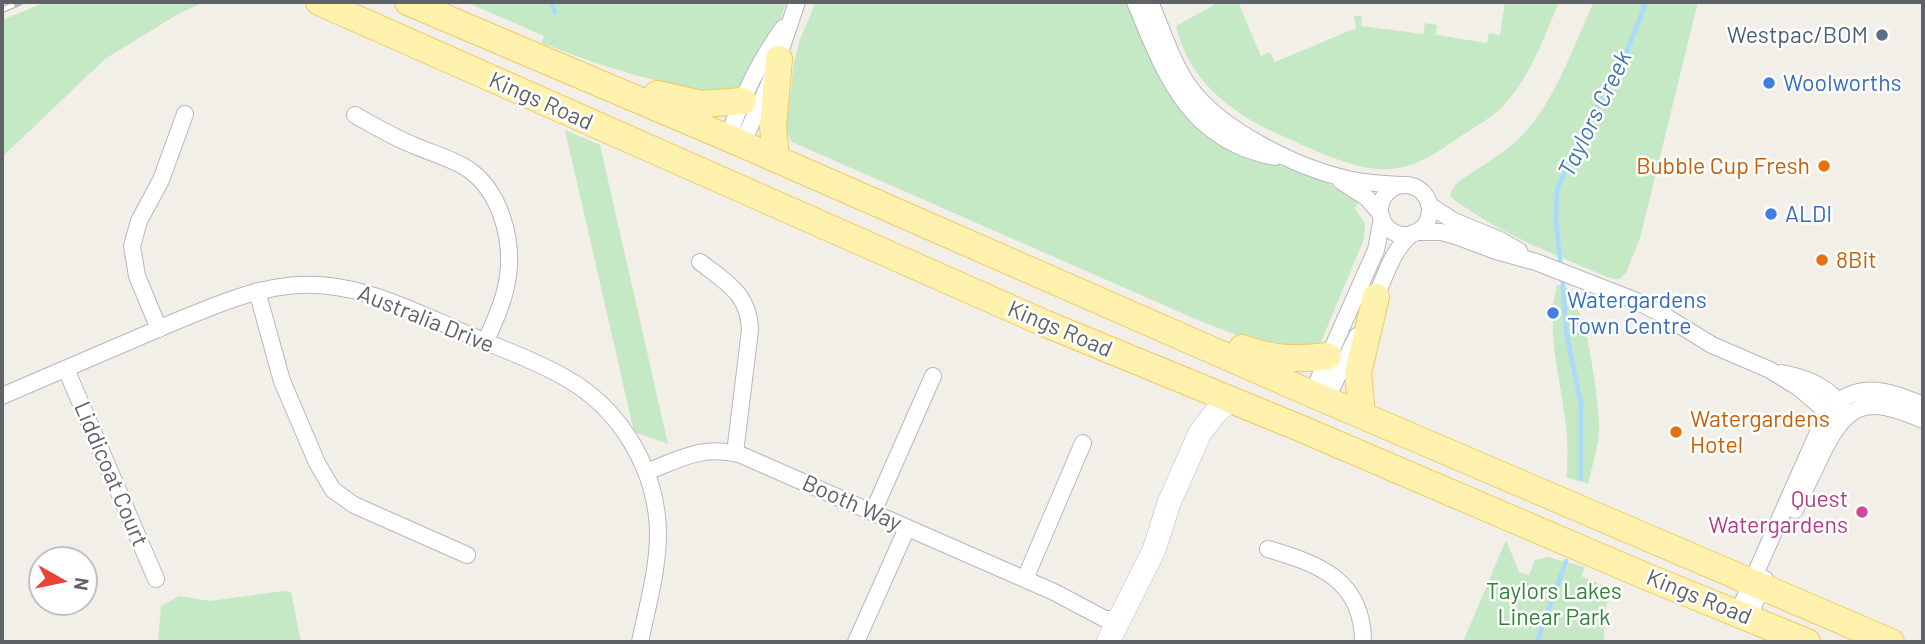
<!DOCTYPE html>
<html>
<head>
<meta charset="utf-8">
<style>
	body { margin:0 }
	#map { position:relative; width:1925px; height:644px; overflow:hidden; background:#f1efe8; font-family:Barlow,sans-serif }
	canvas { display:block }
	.frame { position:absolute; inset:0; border:4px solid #5f6368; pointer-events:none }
	.north { position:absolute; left:28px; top:546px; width:70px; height:70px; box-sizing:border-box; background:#fff; border:2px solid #bfc1c3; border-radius:50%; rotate:99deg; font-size:19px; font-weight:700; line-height:28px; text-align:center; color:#5f6368 }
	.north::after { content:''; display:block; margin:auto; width:24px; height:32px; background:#ea4335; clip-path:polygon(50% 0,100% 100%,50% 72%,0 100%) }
</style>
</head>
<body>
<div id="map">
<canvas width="1925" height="644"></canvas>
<div class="frame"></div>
<div class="north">N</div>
</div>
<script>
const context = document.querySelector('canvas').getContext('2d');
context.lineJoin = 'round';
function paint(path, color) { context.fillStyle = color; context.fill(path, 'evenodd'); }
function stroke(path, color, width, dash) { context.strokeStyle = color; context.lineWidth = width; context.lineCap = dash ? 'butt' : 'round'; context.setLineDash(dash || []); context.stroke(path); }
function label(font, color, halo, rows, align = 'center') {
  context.font = font + ' Barlow,sans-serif'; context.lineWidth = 5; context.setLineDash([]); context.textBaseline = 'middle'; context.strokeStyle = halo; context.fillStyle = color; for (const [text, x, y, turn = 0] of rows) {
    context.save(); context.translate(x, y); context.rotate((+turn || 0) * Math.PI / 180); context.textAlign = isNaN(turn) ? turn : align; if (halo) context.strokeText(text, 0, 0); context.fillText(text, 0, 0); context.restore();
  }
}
const green = new Path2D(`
	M46 2H204L178 14 105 59 2 157V20Z
	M466 2H787L779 22 734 95C668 87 604 68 542 43L544 36Z
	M816 2H1130L1250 155 1323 181 1360 200 1355 208 1365 224 1364 239 1321 342 1313 348 1255 342 1200 321 792 142 786 131 794 62 800 39Z
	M1219 2H1238L1261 56 1270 52 1275 62 1356 28 1354 16H1362L1361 26 1423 34 1425 23 1437 25 1436 35 1487 43 1489 33 1500 35 1505 2H1559C1544 37 1531 76 1504 105 1489 120 1469 130 1452 142 1429 158 1408 171 1378 169 1350 168 1305 146 1278 134 1230 113 1188 79 1176 26Z
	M1594 2H1698L1640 238 1626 273 1619 279H1613C1557 256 1502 235 1453 199L1450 194 1456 184C1475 169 1496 159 1514 143 1552 111 1573 46 1594 2Z
	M565 130 600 145 668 444 634 432Z
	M1557 284 1567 288V305C1573 307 1577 309 1580 314 1588 328 1601 414 1599 431 1598 449 1592 466 1588 484L1566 477C1574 421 1550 367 1553 312 1553 303 1555 293 1557 284Z
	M1506 540 1519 572 1529 575 1535 560 1548 557 1585 567 1581 576 1611 589 1605 611 1604 642H1463Z
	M284 591 291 592 301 642H158L161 606 179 596 210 601Z`);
const stream = new Path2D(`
	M551 2 555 13
	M1561 267 1556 222 1557 190 1570 158 1626 54 1646 2
	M1562 276 1567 337 1581 403V479
	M1537 642 1566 561`);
const street = new Path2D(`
	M1135 2C1165 74 1188 141 1275 157
	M1150 2C1162 29 1171 60 1188 85 1219 130 1299 169 1352 180 1368 183 1384 184 1400 185
	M355 115C374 126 393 137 413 145 431 153 451 158 468 169 500 191 513 238 508 276 505 299 495 321 485 342
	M728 138C741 100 759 61 783 28
	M742 144 770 82 797 2
	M1341 181 1367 198 1380 213
	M1380 210a25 25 0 1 1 50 0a25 25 0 1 1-50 0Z
	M1429 205 1454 221 1500 240 1519 251
	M1416 232H1441L1456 236 1496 251 1536 262 1636 301 1660 313 1712 345 1770 370 1799 388 1827 412 1847 416
	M700 262C726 282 749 294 750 330L735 453
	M257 291 282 381 317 463 333 490 354 505 467 555
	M1373 303C1385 279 1391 250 1413 233
	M159 329 137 276 132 246 139 221 161 180 185 114
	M66 369 156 579
	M1782 373C1804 377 1831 387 1842 408
	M1312 394 1376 250 1382 218
	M2 396C59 372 115 347 172 323 209 308 246 291 287 286 348 278 403 306 458 330 493 346 531 358 564 377 622 409 659 473 658 538 657 573 647 608 640 642
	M1326 400 1357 336
	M646 472C681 459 701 445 739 454L1054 592 1105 619H1119
	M1795 510C1802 494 1811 478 1818 462 1845 404 1863 393 1923 420
	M873 512 933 376
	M1268 549C1319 564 1363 580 1363 642
	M1025 579 1083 443
	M1738 613 1827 412C1857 379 1887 390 1923 405
	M1749 617 1765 579
	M856 642 907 528`);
const secondary = new Path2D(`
	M1108 642 1154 550 1169 503 1200 433 1216 412 1231 400`);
const primary = new Path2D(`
	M319 2 1044 323 1302 429 1645 576 1807 642
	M408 2 742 144 1312 394 1891 642
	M657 94 701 104 743 101
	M776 159 773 127 779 59
	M1242 348C1271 359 1297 360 1328 356
	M1362 414 1358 373 1376 297`);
const rail = new Path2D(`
	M2 10 20 2`);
const markers = [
	[1882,35,7,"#5c6f8a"],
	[1769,83,7,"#3f7fe0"],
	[1824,166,7,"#e8710a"],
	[1771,214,7,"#3f7fe0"],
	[1822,260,7,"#e8710a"],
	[1553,313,7,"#3f7fe0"],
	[1676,432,7,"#e8710a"],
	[1862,512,7,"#d1479c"]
];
const serviceNames = [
	["Westpac/BOM",1868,35]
];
const shopNames = [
	["Woolworths",1783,83],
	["ALDI",1785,214],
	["Watergardens",1567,300],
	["Town Centre",1567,326]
];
const streetNames = [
	["Kings Road",541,101,24],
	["Australia Drive",426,319,22],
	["Kings Road",1060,329,23],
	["Liddicoat Court",111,474,67],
	["Booth Way",852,503,24],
	["Kings Road",1699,597,22]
];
const foodNames = [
	["Bubble Cup Fresh",1810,166,"right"],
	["8Bit",1836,260],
	["Watergardens",1690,419],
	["Hotel",1690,445]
];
const hotelNames = [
	["Quest",1848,499],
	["Watergardens",1848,525]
];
const parkNames = [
	["Taylors Lakes",1554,591],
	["Linear Park",1554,617]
];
const waterNames = [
	["Taylors Creek",1595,114,-64]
];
paint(green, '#c5e8c5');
stroke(stream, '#aadaff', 4.5);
stroke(street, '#b5b8bc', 18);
stroke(secondary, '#b6babf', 24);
stroke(primary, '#f2c960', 28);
stroke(street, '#fff', 16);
stroke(secondary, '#fff', 23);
stroke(primary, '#fff2af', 26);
stroke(rail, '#b6b7b8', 7);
stroke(rail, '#fff', 4.5, [13]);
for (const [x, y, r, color] of markers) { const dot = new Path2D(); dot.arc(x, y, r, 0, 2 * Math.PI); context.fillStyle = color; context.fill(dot); stroke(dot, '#fff', 2.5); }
label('23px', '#4e5e75', '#fff', serviceNames, 'right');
label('23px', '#366cbe', '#fff', shopNames, 'left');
label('23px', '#5f6368', '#fff', streetNames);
label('23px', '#c56008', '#fff', foodNames, 'left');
label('23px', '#b23c85', '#fff', hotelNames, 'right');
label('23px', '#348238', '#fff', parkNames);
label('italic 24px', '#4174aa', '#fff', waterNames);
</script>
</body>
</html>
